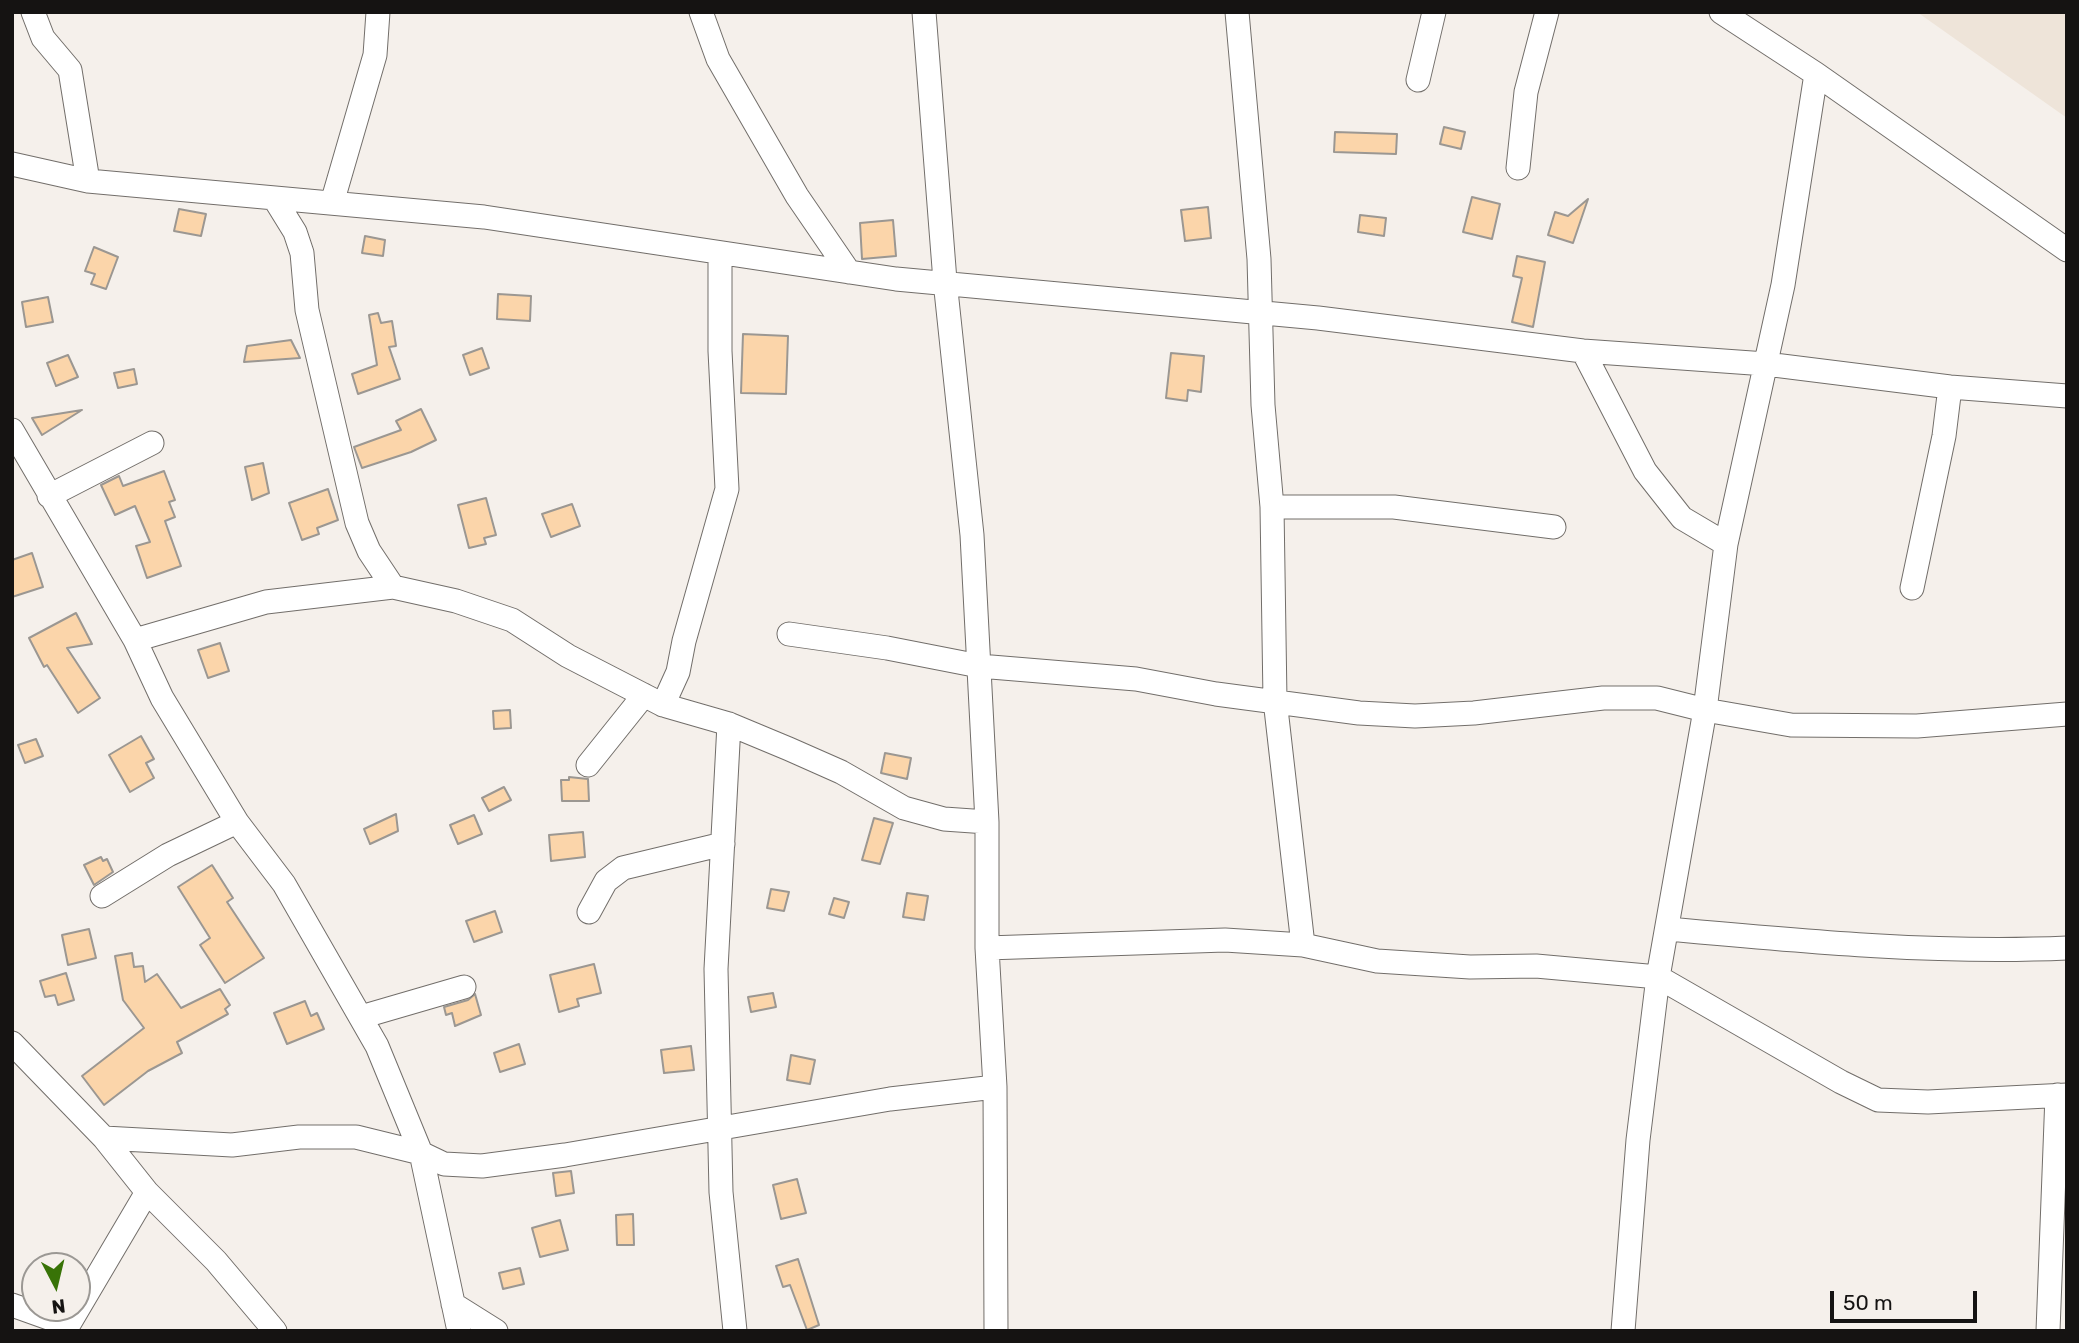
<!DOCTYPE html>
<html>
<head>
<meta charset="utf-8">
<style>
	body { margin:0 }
	#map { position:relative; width:2079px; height:1343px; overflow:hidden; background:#f5f0eb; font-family:Rubik,sans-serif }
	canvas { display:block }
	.frame { position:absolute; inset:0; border:14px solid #151312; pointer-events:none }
	.north { position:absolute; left:21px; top:1252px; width:70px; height:70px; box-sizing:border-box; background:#f5f0eb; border:2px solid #9b9894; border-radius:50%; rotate:173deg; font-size:19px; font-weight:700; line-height:28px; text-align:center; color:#151312 }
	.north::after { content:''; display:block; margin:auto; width:24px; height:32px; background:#387307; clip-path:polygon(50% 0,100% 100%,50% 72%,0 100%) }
	.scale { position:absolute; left:1830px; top:1291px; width:147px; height:32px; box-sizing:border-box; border:4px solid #151312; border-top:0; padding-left:9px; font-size:21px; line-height:24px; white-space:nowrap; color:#151312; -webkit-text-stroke:5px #f5f0eb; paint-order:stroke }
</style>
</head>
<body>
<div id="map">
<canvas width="2079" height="1343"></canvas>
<div class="frame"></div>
<div class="north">N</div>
<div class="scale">50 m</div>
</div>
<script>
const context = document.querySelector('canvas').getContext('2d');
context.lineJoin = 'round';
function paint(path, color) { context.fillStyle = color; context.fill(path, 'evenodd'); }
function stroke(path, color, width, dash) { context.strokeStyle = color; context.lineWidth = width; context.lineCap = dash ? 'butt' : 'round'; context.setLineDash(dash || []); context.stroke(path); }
const built = new Path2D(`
	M1917 12H2067V118Z`);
const building = new Path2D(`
	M1444 127 1465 132 1461 149 1440 144Z
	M1335 132 1397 134 1396 154 1334 152Z
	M1472 197 1500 204 1492 239 1463 232Z
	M1588 199 1573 243 1548 235 1555 212 1568 216Z
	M1208 207 1211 238 1185 241 1181 210Z
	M179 209 206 214 201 236 174 231Z
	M1360 215 1386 218 1384 236 1358 232Z
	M893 220 896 256 862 259 860 223Z
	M365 236 385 240 383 256 362 253Z
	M94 247 118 257 106 289 91 284 95 274 85 271Z
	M1517 256 1545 262 1533 327 1512 322 1522 278 1513 276Z
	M498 294 531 296 530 321 497 319Z
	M48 297 53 322 26 327 22 302Z
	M378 313 381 323 392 321 396 346 389 347 400 379 358 394 352 374 377 365 369 315Z
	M743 334 788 336 786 394 741 393Z
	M291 340 300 358 244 362 247 346Z
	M482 348 489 368 470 375 463 355Z
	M1171 353 1204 356 1201 392 1188 390 1187 401 1166 398Z
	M68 355 78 377 56 386 47 363Z
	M134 369 137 384 118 388 114 373Z
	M421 409 436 440 411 452 362 468 354 447 401 430 396 421Z
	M82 410 42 435 32 418Z
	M263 463 269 493 252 500 245 467Z
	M164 471 175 500 169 502 175 517 165 521 181 566 147 578 136 546 150 542 135 506 115 515 101 485 119 476 123 486Z
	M328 489 338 520 317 528 319 534 302 540 289 503Z
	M486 498 496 535 484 538 486 544 469 548 458 505Z
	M572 504 580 526 551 537 542 514Z
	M32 553 43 587 12 597V560Z
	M76 613 92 644 67 648 100 698 78 713 47 665 44 667 29 638Z
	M220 643 229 671 208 678 198 650Z
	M510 710 511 728 494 729 493 711Z
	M141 736 154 759 146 763 154 778 130 792 109 755Z
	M36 739 43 756 25 763 18 745Z
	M885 753 911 758 907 779 881 773Z
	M569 777 588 779 589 801H562L561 780H569Z
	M504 787 511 800 489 811 482 798Z
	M396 814 398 831 370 844 364 829Z
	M474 815 482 834 458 844 450 825Z
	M874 818 893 823 880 864 862 860Z
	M583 832 585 857 551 861 549 835Z
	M101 857 103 861 107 859 113 872 94 885 84 865Z
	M212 865 233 898 227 902 264 958 225 983 200 945 210 938 178 887Z
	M771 889 789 892 784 911 767 908Z
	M907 893 928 896 924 920 903 917Z
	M834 898 849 902 844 918 829 914Z
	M495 911 502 932 474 942 466 921Z
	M89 929 96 958 68 965 62 935Z
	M132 953 134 967 143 966 145 982 157 974 181 1008 220 989 230 1005 225 1009 228 1014 177 1042 182 1053 148 1071 104 1105 82 1076 144 1028 123 1000 115 956Z
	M594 964 601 993 577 999 579 1006 559 1012 550 975Z
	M66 973 74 1000 58 1005 55 995 45 997 40 981Z
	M773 993 776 1007 751 1012 748 997Z
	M475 994 481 1015 455 1026 452 1013 446 1015 444 1007 468 1000Z
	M305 1001 311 1016 317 1013 324 1029 287 1044 274 1013Z
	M519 1044 525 1064 500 1072 494 1053Z
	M691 1046 694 1070 664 1073 661 1050Z
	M791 1055 815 1060 810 1084 787 1080Z
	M571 1171 574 1193 556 1196 553 1173Z
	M797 1179 806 1213 781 1219 773 1185Z
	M633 1214 634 1245H617L616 1215Z
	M560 1220 568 1250 540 1257 532 1228Z
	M798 1259 819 1325 807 1330 790 1285 783 1287 776 1266Z
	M520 1268 524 1284 503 1289 499 1273Z`);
const street = new Path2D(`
	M33 12 43 38 70 70 88 181
	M701 12 718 59 797 196 849 272
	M924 12 945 281 972 535 987 822V948L995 1087 996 1331
	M1237 12 1259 259 1263 405 1272 507 1275 700 1303 945
	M1721 12 1816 74 2067 250
	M1418 80 1434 12
	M12 164 88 181 484 217 896 279 1318 318 1583 351 1766 364 1950 387 2067 396
	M1518 168 1526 92 1547 12
	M274 198 295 232 302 253 307 310 357 523 369 551 393 587
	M332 203 375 55 378 12
	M1583 351 1645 471 1682 518 1726 544
	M12 430 135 640 162 698 237 822 284 884 377 1046 421 1153 459 1331
	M49 496 152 443
	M1272 507H1394L1554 527
	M1912 588 1944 436 1950 387
	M789 634 887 648 979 666 1136 679 1216 694 1359 713 1415 716 1474 713 1603 698H1657L1705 710 1791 725 1917 726 2067 714
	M135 640 266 602 393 587 456 601 512 620 568 656 663 705 729 724 789 749 841 772 904 808 944 819 987 822
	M663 705 678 672 684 641 727 489 720 351V253
	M729 724 716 969 721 1192 735 1331
	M588 765 644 695
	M102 896 168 855 237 822
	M589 912 606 881 623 868 723 844
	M1668 929C1800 941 1934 954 2067 948
	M987 948 1225 940 1303 945 1377 961 1470 967 1536 966 1658 977 1841 1082 1878 1100 1928 1102 2067 1095
	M361 1017 464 987
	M12 1043 104 1138 147 1192 216 1261 275 1331
	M104 1138 232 1145 299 1137H356L421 1153 444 1164 482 1166 565 1155 890 1099 995 1087
	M453 1304 496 1331
	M12 1305 68 1325
	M65 1331 147 1192
	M1623 1331 1638 1140 1658 977 1705 710 1726 544 1783 285 1816 74
	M2048 1331 2057 1095`);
paint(built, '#eee4d9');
paint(building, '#fbd5aa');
stroke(building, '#9b9792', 2);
stroke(street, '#726e6a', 25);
stroke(street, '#fff', 23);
</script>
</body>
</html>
